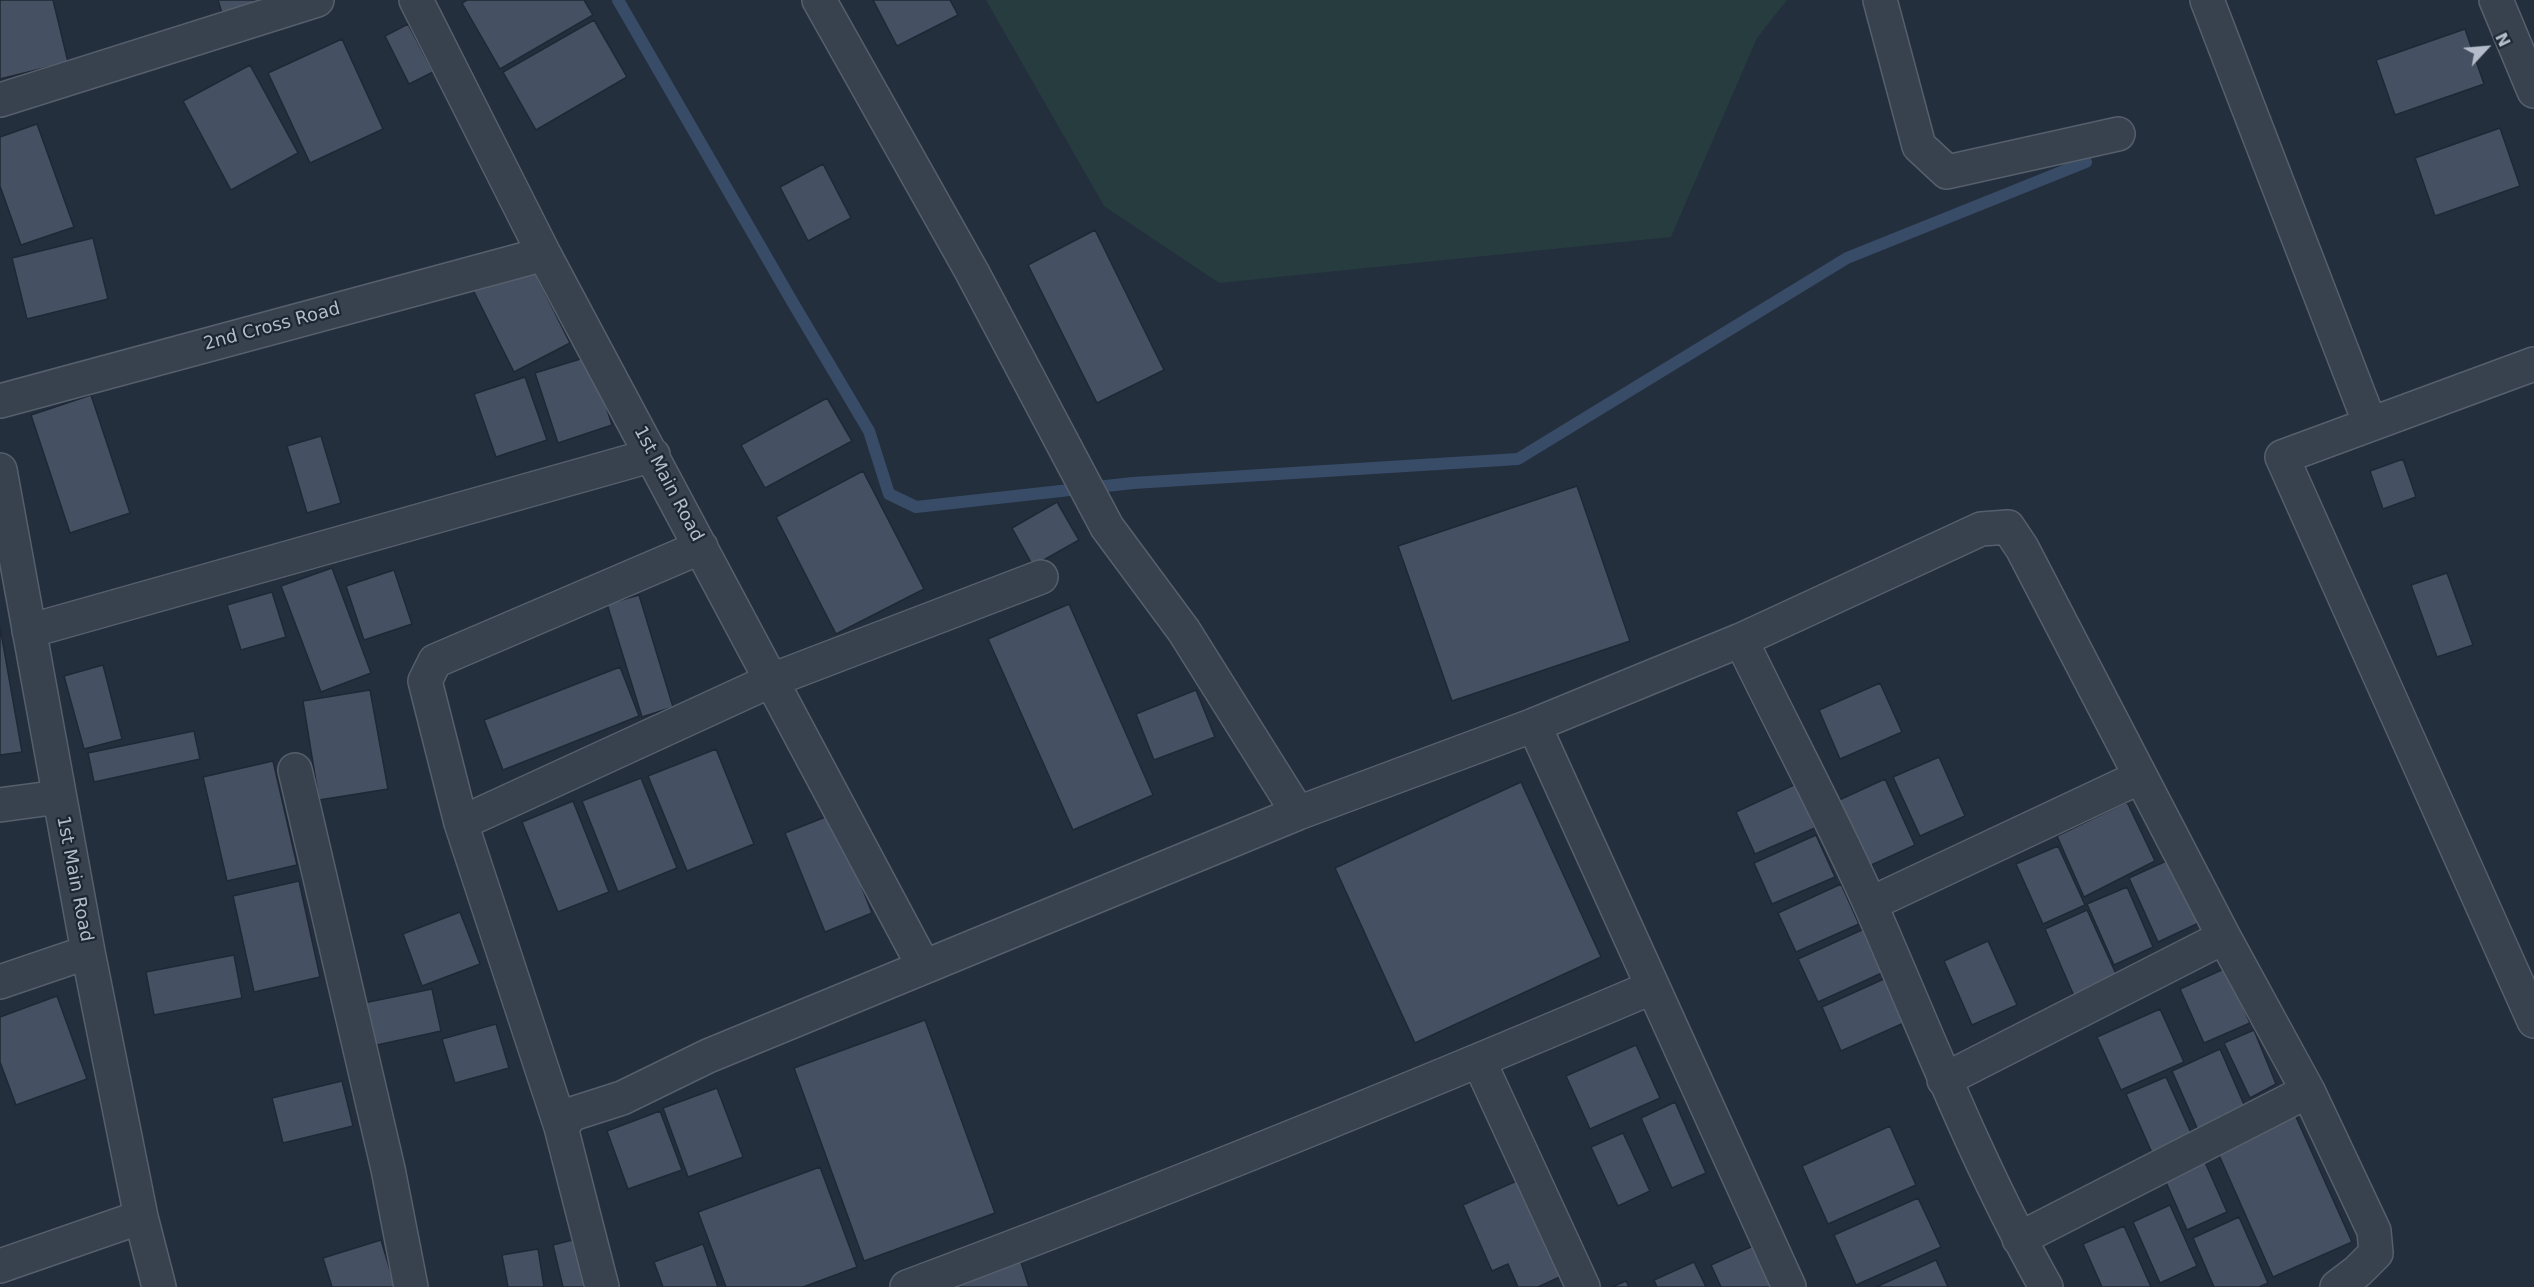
<!DOCTYPE html>
<html>
<head>
<meta charset="utf-8">
<style>
	body { margin:0 }
	#map { position:relative; width:2534px; height:1287px; overflow:hidden; background:#242f3e; font-family:"DejaVu Sans",sans-serif }
	canvas { display:block }
	.north { position:absolute; left:2456px; top:18px; width:60px; height:60px; -webkit-text-stroke:4px #1d2633; paint-order:stroke; rotate:64deg; font-size:16px; font-weight:700; line-height:24px; text-align:center; color:#b4bcc9 }
	.north::after { content:''; display:block; margin:auto; width:21px; height:27px; background:#b4bcc9; clip-path:polygon(50% 0,100% 100%,50% 72%,0 100%) }
</style>
</head>
<body>
<div id="map">
<canvas width="2534" height="1287"></canvas>
<div class="north">N</div>
</div>
<script>
const context = document.querySelector('canvas').getContext('2d');
context.lineJoin = 'round';
function paint(path, color) { context.fillStyle = color; context.fill(path, 'evenodd'); }
function stroke(path, color, width, dash) { context.strokeStyle = color; context.lineWidth = width; context.lineCap = dash ? 'butt' : 'round'; context.setLineDash(dash || []); context.stroke(path); }
function label(font, color, halo, rows, align = 'center') {
  context.font = font + ' "DejaVu Sans",sans-serif'; context.lineWidth = 4.5; context.setLineDash([]); context.textBaseline = 'middle'; context.strokeStyle = halo; context.fillStyle = color; for (const [text, x, y, turn = 0] of rows) {
    context.save(); context.translate(x, y); context.rotate((+turn || 0) * Math.PI / 180); context.textAlign = isNaN(turn) ? turn : align; if (halo) context.strokeText(text, 0, 0); context.fillText(text, 0, 0); context.restore();
  }
}
const green = new Path2D(`
	M986 0H1787L1757 38 1671 237 1219 283 1104 206Z`);
const stream = new Path2D(`
	M618 0 793 303 869 431 889 494 916 507 1133 483 1518 459 1847 258 2086 162`);
const building = new Path2D(`
	M0 0H53L68 62 0 79Z
	M218 0H297L225 23Z
	M467 0H584L593 15 500 69 462 3Z
	M873 0H950L958 15 897 46Z
	M594 20 627 77 536 130 503 72Z
	M408 24 433 72 409 84 385 36Z
	M2465 29 2484 84 2395 115 2376 60Z
	M342 39 383 129 310 163 268 73Z
	M250 65 298 153 231 190 183 101Z
	M37 124 74 227 21 245 0 186V137Z
	M2500 128 2520 186 2435 216 2415 158Z
	M823 164 851 218 808 241 780 187Z
	M1095 230 1164 370 1097 403 1028 265Z
	M93 238 108 299 27 319 12 258Z
	M529 261 570 343 514 372 473 290Z
	M590 356 612 425 558 443 535 373Z
	M525 377 547 440 496 457 474 394Z
	M91 395 130 513 70 533 31 415Z
	M827 398 852 441 765 488 741 445Z
	M321 436 341 503 307 513 287 446Z
	M2403 459 2416 497 2383 509 2370 471Z
	M863 471 924 589 836 634 776 517Z
	M1577 486 1630 641 1452 701 1398 546Z
	M1057 502 1079 540 1033 566 1012 528Z
	M332 568 371 673 321 692 281 586Z
	M394 570 412 624 364 640 346 586Z
	M2447 573 2473 645 2437 657 2411 585Z
	M272 592 286 637 241 650 227 605Z
	M639 595 673 707 642 717 607 604Z
	M1069 604 1153 795 1073 830 988 639Z
	M0 627 22 752 0 755Z
	M103 665 122 739 84 749 64 676Z
	M620 667 639 716 503 770 484 720Z
	M1880 683 1902 732 1840 759 1819 710Z
	M370 690 388 789 319 800 303 701Z
	M1196 690 1215 737 1154 760 1136 714Z
	M194 731 200 759 94 782 88 753Z
	M716 749 754 844 687 871 648 776Z
	M1939 757 1965 816 1920 836 1893 777Z
	M273 761 297 865 227 881 203 777Z
	M641 778 677 868 618 892 582 801Z
	M1885 779 1915 845 1867 867 1837 801Z
	M1521 782 1601 957 1415 1043 1335 868Z
	M1796 784 1815 828 1755 854 1736 812Z
	M573 801 609 892 558 912 522 822Z
	M2127 802 2155 861 2084 897 2057 836Z
	M833 814 872 913 825 932 785 833Z
	M1816 835 1835 877 1772 904 1754 863Z
	M2058 846 2085 905 2043 924 2016 864Z
	M2175 857 2203 921 2158 942 2129 878Z
	M299 881 320 977 254 992 233 896Z
	M1841 884 1859 924 1796 952 1778 913Z
	M2127 887 2153 947 2114 965 2087 904Z
	M2087 910 2117 976 2074 996 2045 929Z
	M460 912 480 964 422 986 403 934Z
	M1864 929 1884 972 1818 1002 1798 959Z
	M1988 941 2017 1005 1972 1025 1944 961Z
	M234 955 242 998 154 1015 146 972Z
	M2226 968 2250 1023 2204 1043 2180 989Z
	M1886 978 1906 1022 1841 1051 1822 1007Z
	M432 989 441 1031 368 1047 359 1004Z
	M57 996 87 1079 16 1105 0 1062V1017Z
	M2160 1009 2184 1062 2121 1090 2097 1037Z
	M925 1020 995 1213 864 1261 794 1068Z
	M496 1024 509 1068 455 1083 442 1039Z
	M2254 1030 2276 1084 2250 1098 2224 1043Z
	M1636 1045 1660 1098 1590 1129 1566 1076Z
	M2220 1049 2246 1109 2198 1130 2172 1071Z
	M2166 1077 2192 1135 2152 1153 2126 1094Z
	M342 1081 353 1126 283 1143 272 1098Z
	M717 1088 743 1157 688 1177 663 1108Z
	M1675 1102 1706 1173 1672 1188 1641 1118Z
	M2292 1108 2352 1242 2273 1277 2214 1144Z
	M660 1111 682 1170 628 1189 607 1131Z
	M1890 1126 1916 1185 1828 1224 1802 1166Z
	M1623 1133 1650 1191 1618 1206 1591 1147Z
	M2201 1153 2227 1212 2187 1230 2161 1171Z
	M820 1167 857 1267 803 1287H726L698 1212Z
	M1521 1179 1564 1275 1538 1287H1518L1508 1264 1492 1271 1463 1205Z
	M1918 1198 1941 1247 1856 1285 1834 1235Z
	M2170 1205 2197 1266 2160 1283 2133 1222Z
	M2239 1217 2268 1283 2259 1287H2214L2193 1238Z
	M2124 1226 2151 1287H2102L2083 1244Z
	M588 1236 601 1287H563L553 1245Z
	M381 1240 395 1287H332L323 1258Z
	M703 1244 718 1287H663L654 1262Z
	M1753 1246 1771 1287H1721L1711 1265Z
	M538 1249 544 1287H508L502 1255Z
	M1019 1256 1029 1287H927Z
	M1936 1260 1948 1287H1876Z
	M1694 1262 1706 1287H1657L1654 1280Z
	M1626 1281 1629 1287H1612Z`);
const minor = new Path2D(`
	M416 0 544 254 924 967
	M819 0 972 272 1107 527 1184 631 1298 813
	M1880 0 1919 146 1947 172 2118 134
	M2207 0 2370 424
	M2496 0 2534 91
	M0 100 317 0
	M2534 364 2282 457 2534 1021
	M0 401 544 254
	M0 470 88 952 141 1217 159 1287
	M29 631 653 455
	M1741 640C1784 729 1831 816 1871 906 1927 1034 1977 1165 2046 1287
	M1534 725 1789 1287
	M295 770 388 1169 411 1287
	M0 805 59 797
	M461 823 772 680 1041 577
	M1870 904 2140 777
	M0 982 88 952
	M1479 1061 1583 1287
	M1944 1080 2224 937
	M2308 1091 2374 1231 2376 1253 2358 1271 2337 1287
	M561 1127 461 823 425 681 435 661 701 547
	M0 1266 141 1217
	M602 1287 561 1127 572 1114 622 1098 708 1056 1298 813 1534 725 1741 640 1981 529 2008 527 2022 548 2224 937 2308 1091 2019 1239
	M907 1287C1158 1193 1406 1092 1653 987`);
const streetNames = [
	["2nd Cross Road",272,327,-15],
	["1st Main Road",668,484,62],
	["1st Main Road",74,879,79]
];
paint(green, '#263c3f');
stroke(stream, '#394c67', 12);
paint(building, '#455162');
stroke(building, '#1f2835', 1.5);
stroke(minor, '#565f6c', 36);
stroke(minor, '#38414e', 33);
label('18px', '#b4bcc9', '#1d2633', streetNames);
</script>
</body>
</html>
